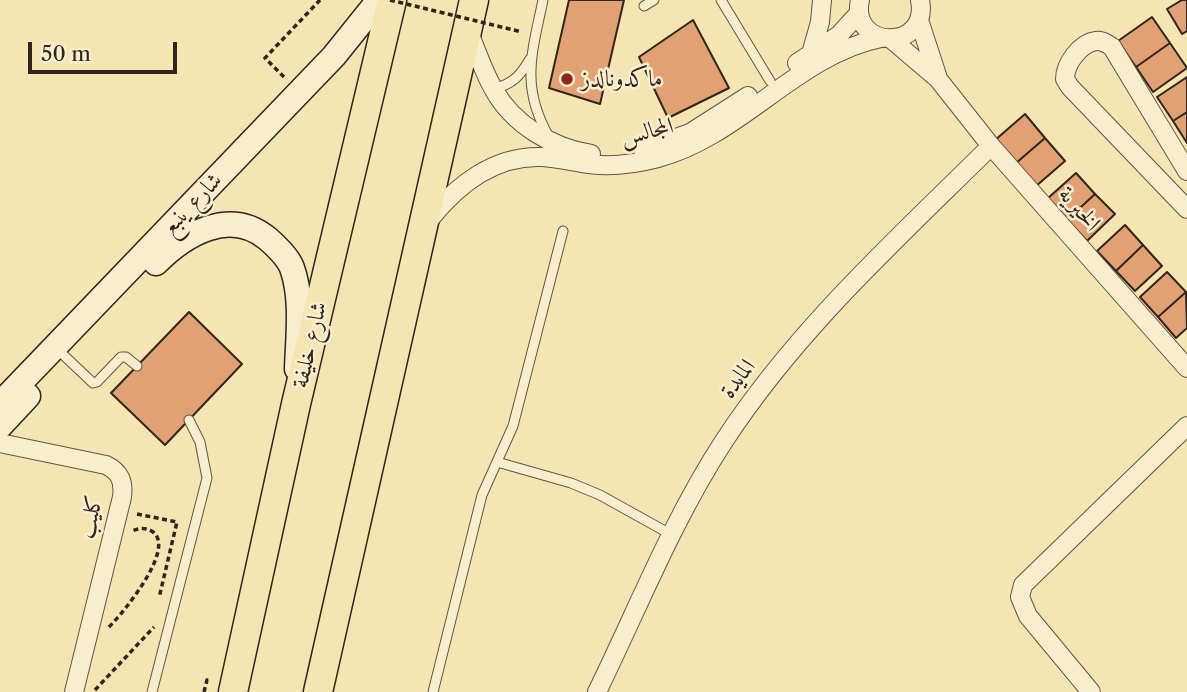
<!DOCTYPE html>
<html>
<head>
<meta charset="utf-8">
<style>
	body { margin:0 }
	#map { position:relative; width:1187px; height:692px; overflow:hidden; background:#f5e5b2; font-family:"Libre Caslon Text",serif }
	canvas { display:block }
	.scale { position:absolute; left:28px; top:42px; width:149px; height:32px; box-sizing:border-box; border:4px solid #30241e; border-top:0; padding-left:9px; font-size:21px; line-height:24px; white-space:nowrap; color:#30241e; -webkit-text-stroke:5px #f8eecd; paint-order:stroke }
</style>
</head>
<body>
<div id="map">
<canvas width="1187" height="692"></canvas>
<div class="scale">50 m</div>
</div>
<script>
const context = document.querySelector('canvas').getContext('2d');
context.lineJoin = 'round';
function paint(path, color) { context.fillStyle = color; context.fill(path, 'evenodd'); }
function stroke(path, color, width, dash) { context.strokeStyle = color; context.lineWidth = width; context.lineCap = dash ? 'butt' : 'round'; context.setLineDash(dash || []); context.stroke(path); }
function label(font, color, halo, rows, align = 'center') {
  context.font = font + ' "Libre Caslon Text",Amiri,serif'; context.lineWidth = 5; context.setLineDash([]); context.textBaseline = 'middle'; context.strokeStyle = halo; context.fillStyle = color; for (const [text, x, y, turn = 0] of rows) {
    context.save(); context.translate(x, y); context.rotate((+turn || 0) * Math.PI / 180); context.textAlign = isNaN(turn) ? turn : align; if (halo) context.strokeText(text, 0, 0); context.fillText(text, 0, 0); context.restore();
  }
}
const building = new Path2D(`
	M569 0H624L600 104 549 88Z
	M1182 0H1187V31L1182 34 1167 9Z
	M1152 17 1170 43 1136 67 1118 41Z
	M693 20 729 88 668 118 639 57Z
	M1170 43 1187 68 1153 92 1136 67Z
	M1187 77V112L1173 121 1157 97Z
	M1187 112V143L1173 121Z
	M1025 114 1045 138 1015 164 994 141Z
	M1045 138 1065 161 1035 187 1015 164Z
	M1076 173 1095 194 1067 220 1047 199Z
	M1095 194 1115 214 1087 241 1067 220Z
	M1125 225 1143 245 1116 271 1097 251Z
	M1143 245 1162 266 1135 291 1116 271Z
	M1167 272 1186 292 1158 317 1140 297Z
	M1186 292 1187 328 1176 338 1158 317Z
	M189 312 242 364 165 445 111 393Z`);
const path = new Path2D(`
	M284 77 265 58 320 0
	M137 514 177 522 159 598
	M109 627C123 613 176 549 153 532 146 527 139 528 132 531
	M95 690 154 627
	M204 692 207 680 211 681`);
const lane = new Path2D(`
	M543 0C532 53 520 86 549 137
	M721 0 770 81
	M644 6 654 0
	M493 89C513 84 520 76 530 59
	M56 348 93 383 97 382 121 357H126L137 366
	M497 462 571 483 600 495 672 535
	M152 692 207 478 200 442 189 420
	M433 692 482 495 513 426 563 231`);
const street = new Path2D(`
	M860 0C849 50 930 52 920 0
	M919 20 937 75
	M468 30C476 49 483 71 494 90 513 124 552 148 591 154
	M891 39 938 79 991 146 1187 368
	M811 54 820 22 822 0
	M797 63 839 35 859 13
	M643 150 690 133 748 96
	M1187 171 1112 47C1107 44 1103 40 1096 41 1080 43 1065 64 1065 79L1070 87 1187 209
	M430 219C457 185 495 155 542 157 558 158 573 162 589 164 612 167 635 164 658 158 741 136 797 55 881 38
	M0 443 106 465C120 472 124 481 122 497L74 692
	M597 692C638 608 673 519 724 441 797 329 897 239 991 146
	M1091 692 1028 616 1020 597 1023 585 1187 426`);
const secondary = new Path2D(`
	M156 263C185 234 230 207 268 239 276 246 288 257 292 268 303 298 298 337 297 369
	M0 404 334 56 379 0
	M0 426 28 396`);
const primary = new Path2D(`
	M233 692 296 404 392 0
	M318 692 474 0`);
const pathBridge = new Path2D(`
	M390 0 522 32`);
const markers = [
	[567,79,7,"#8f2418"]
];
const poiNames = [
	["ماكدونالدز",581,79]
];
const streetNames = [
	["المجالس",647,132,-14],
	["شارع ينبع",192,204,-46],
	["الخيرية",1079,209,49],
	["شارع خليفة",310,345,-77],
	["المايدة",738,379,-53],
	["كليب",91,517,-77]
];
paint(building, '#e2a173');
stroke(building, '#30241e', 2);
stroke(lane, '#615443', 11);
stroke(street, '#615443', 20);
stroke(secondary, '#30241e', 27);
stroke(primary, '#30241e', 31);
stroke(path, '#30241e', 3.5, [5, 3.5]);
stroke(lane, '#f8eecd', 9);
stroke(street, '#f8eecd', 18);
stroke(secondary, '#f8eecd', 24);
stroke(primary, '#f5e5b2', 28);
stroke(pathBridge, '#30241e', 3.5, [5, 3.5]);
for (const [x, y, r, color] of markers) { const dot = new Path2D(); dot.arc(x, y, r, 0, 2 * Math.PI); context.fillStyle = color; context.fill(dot); stroke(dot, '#f8eecd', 2.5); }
label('23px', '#30241e', '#f8eecd', poiNames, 'left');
label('23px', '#30241e', '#f8eecd', streetNames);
</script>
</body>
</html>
